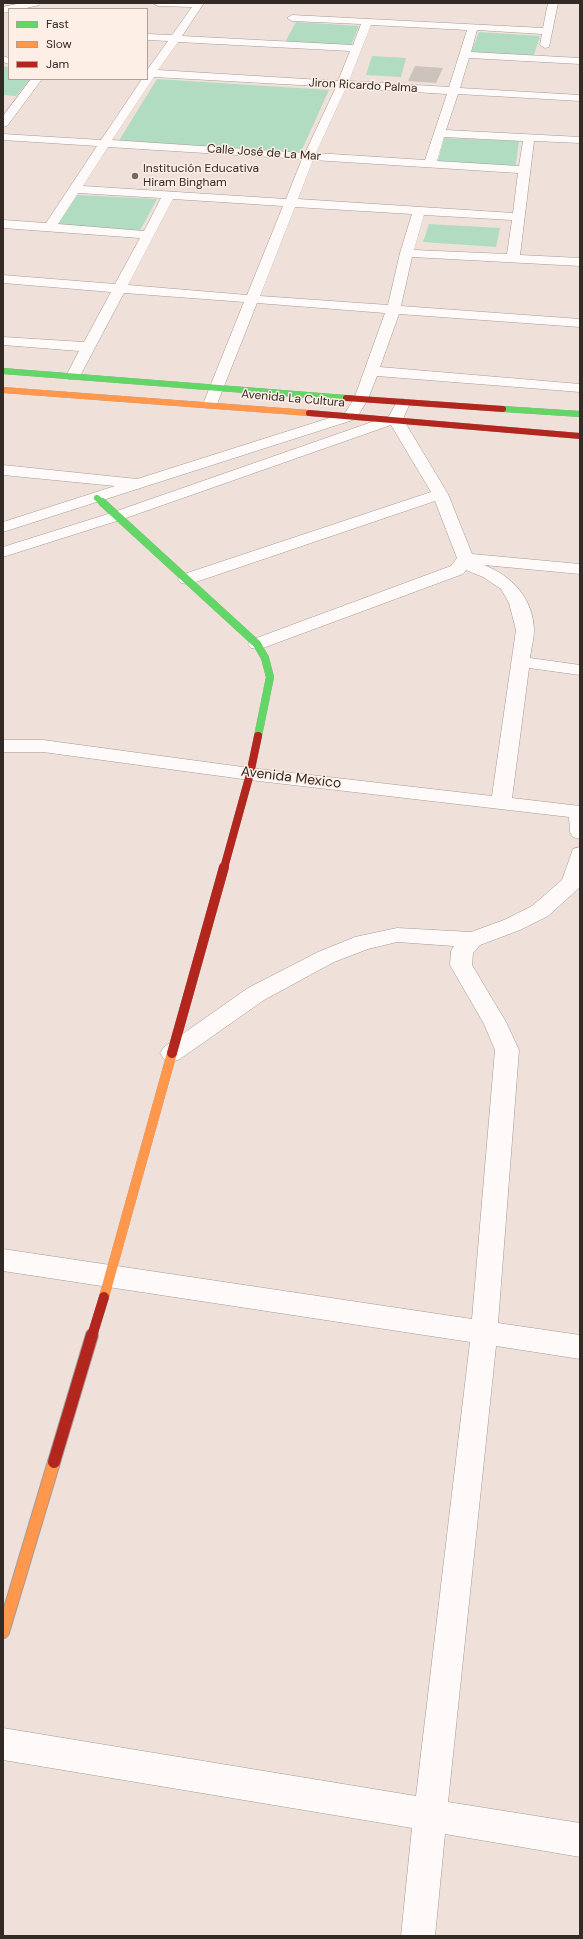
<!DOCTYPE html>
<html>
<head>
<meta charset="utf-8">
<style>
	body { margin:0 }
	#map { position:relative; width:583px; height:1939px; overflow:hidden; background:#efe1d9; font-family:"DM Sans",sans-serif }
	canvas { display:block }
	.frame { position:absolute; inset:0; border:4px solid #332a25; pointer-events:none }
	.legend { position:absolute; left:8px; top:8px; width:140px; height:72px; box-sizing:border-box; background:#fdeee6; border:1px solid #aca099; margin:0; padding:5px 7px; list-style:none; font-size:12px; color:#332a25 }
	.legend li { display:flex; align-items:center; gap:8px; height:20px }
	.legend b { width:20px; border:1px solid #aca099 }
</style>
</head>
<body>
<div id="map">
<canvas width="583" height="1939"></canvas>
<div class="frame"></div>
<ul class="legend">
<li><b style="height:5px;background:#63d668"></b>Fast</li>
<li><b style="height:5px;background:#ff974d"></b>Slow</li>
<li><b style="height:5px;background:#b3261e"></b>Jam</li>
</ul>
</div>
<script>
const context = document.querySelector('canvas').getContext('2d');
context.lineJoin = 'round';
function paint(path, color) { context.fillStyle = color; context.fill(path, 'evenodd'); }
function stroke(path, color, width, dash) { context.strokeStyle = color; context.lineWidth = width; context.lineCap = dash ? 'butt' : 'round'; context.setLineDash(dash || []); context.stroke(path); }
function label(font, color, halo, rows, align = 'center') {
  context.font = font + ' "DM Sans",sans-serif'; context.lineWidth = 3; context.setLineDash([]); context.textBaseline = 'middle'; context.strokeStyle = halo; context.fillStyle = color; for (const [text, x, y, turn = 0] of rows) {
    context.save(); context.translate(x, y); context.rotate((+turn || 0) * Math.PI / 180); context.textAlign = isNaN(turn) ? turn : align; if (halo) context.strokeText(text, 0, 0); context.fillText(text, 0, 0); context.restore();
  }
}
const green = new Path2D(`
	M296 22 359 26 350 48 284 44Z
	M479 32 540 36 533 58 470 55Z
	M372 56 406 58 401 77 366 75Z
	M3 66 9 67V79H30L16 96 3 95Z
	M157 79 329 90 300 154 118 142Z
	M444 138 519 141 515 169 437 164Z
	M77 195 157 199 138 234 55 228Z
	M429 224 500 228 496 247 423 242Z`);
const building = new Path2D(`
	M415 66 443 68 436 83 408 81Z`);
const street = new Path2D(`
	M22 3H41L39 5 22 9H9V12L3 13V7Z
	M153 3H204L182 36 353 45 361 24 292 21 287 18 292 15 543 28 548 3H558L549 47 545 48 540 45 542 34 477 30 471 52 580 58V64L469 58 460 88 580 95V101L458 94 446 130 580 137V143L534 141 520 255 580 258V266L412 257 401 306 580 319V327L399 314 380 367 580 384V392L377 376 368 399 356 419 3 532V522L115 486 3 475V465L137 479 345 413 354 399 385 313 257 303 217 404 215 407H205L203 404 244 302 124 293 80 376 78 379H68L66 376 79 351 3 345V337L84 342 111 292 3 283V275L115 284 140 238 3 228V220L46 223 97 146 3 140V134L101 140 142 79H147V70L168 41 147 40V34L172 35 192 7 158 6ZM371 25 467 30 449 87 349 81ZM178 42 350 51 338 81 158 70ZM154 77 336 87 305 153 112 140ZM346 88 447 94 425 160 316 153ZM444 137 523 141 519 166 437 161ZM108 147 302 159 286 199 83 186ZM313 160 518 173 513 213 298 199ZM78 193 161 198 144 231 58 224ZM173 199 283 206 247 295 128 285ZM295 207 412 214 400 253 388 305 260 296ZM424 215 512 220 507 254 414 250Z
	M3 56 9 58V64L3 62Z
	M31 79H42L7 126 3 127V116Z
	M403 399 408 400 410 403 403 419 448 494 472 554 580 564V574L484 565C512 576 533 598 534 630 534 639 531 649 530 658L580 665V675L529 668 512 798 580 806V839L573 837 570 832 569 817 250 780 43 752H3V740H43L250 768 492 796 516 630 509 603 501 589 483 577 466 570 463 574 263 648 257 649 251 648 248 644 251 640 451 566 457 558 435 501 193 583 187 584 181 583 178 579 181 575 431 492 391 425 123 519 3 557V547L111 513 389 416 398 400Z
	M580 847 579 888 548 916 520 930 480 945 473 953 472 965 506 1022 519 1050 498 1323 580 1335V1359L496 1346 448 1802 580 1823V1857L445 1834 435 1936H401L412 1828 3 1760V1728L416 1796 470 1342 3 1271V1249L472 1319 495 1050 484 1024 450 965 451 951 454 946 397 942 368 949 334 962 264 1000 180 1059 172 1062 164 1059 160 1053 164 1047 248 988 318 952 355 937 397 928 471 932 504 920 532 906 562 880 573 849Z`);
const fastFar1 = new Path2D(`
	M3 371 346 398
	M503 409 580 414
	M97 498 103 503`);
const fast = new Path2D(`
	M102 502 257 644 265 658 270 677 258 736`);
const slowFar2 = new Path2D(`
	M3 390 309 413`);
const slowFar1 = new Path2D(`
	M104 1297 172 1053`);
const slow = new Path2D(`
	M3 1632 54 1462`);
const jamFar3 = new Path2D(`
	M346 398 503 409
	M309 413 580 436`);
const jamFar2 = new Path2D(`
	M224 868 250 774 258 736`);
const jamFar1 = new Path2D(`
	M172 1053 224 867
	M92 1336 104 1297`);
const jam = new Path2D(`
	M54 1462 92 1335`);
const markers = [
	[135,176,4,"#756a64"]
];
const farStreetnames = [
	["Jiron Ricardo Palma",363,86,3],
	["Calle José de La Mar",264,153,4],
	["Avenida La Cultura",293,399,5]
];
const farPoinames = [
	["Institución Educativa",143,169],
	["Hiram Bingham",143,183]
];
const streetNames = [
	["Avenida Mexico",291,778,7]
];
paint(green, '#b1dcc1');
paint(building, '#cdc3bd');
stroke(street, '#a59a94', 1);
stroke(fastFar1, '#a59a94', 6);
stroke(fast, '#a59a94', 8);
stroke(slowFar2, '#a59a94', 6);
stroke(slowFar1, '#a59a94', 10);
stroke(slow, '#a59a94', 14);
stroke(jamFar3, '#a59a94', 6);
stroke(jamFar2, '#a59a94', 8);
stroke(jamFar1, '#a59a94', 10);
stroke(jam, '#a59a94', 14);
paint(street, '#fdfaf9');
stroke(fastFar1, '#63d668', 6);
stroke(fast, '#63d668', 8);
stroke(slowFar2, '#ff974d', 6);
stroke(slowFar1, '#ff974d', 10);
stroke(slow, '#ff974d', 12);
stroke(jamFar3, '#b3261e', 6);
stroke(jamFar2, '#b3261e', 8);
stroke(jamFar1, '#b3261e', 10);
stroke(jam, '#b3261e', 12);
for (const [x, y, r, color] of markers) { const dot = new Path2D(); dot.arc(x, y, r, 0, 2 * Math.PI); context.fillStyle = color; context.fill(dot); stroke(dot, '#fdeee6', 1.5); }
label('12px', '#332a25', '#fdeee6', farStreetnames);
label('12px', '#332a25', '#fdeee6', farPoinames, 'left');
label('14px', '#332a25', '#fdeee6', streetNames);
</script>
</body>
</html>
